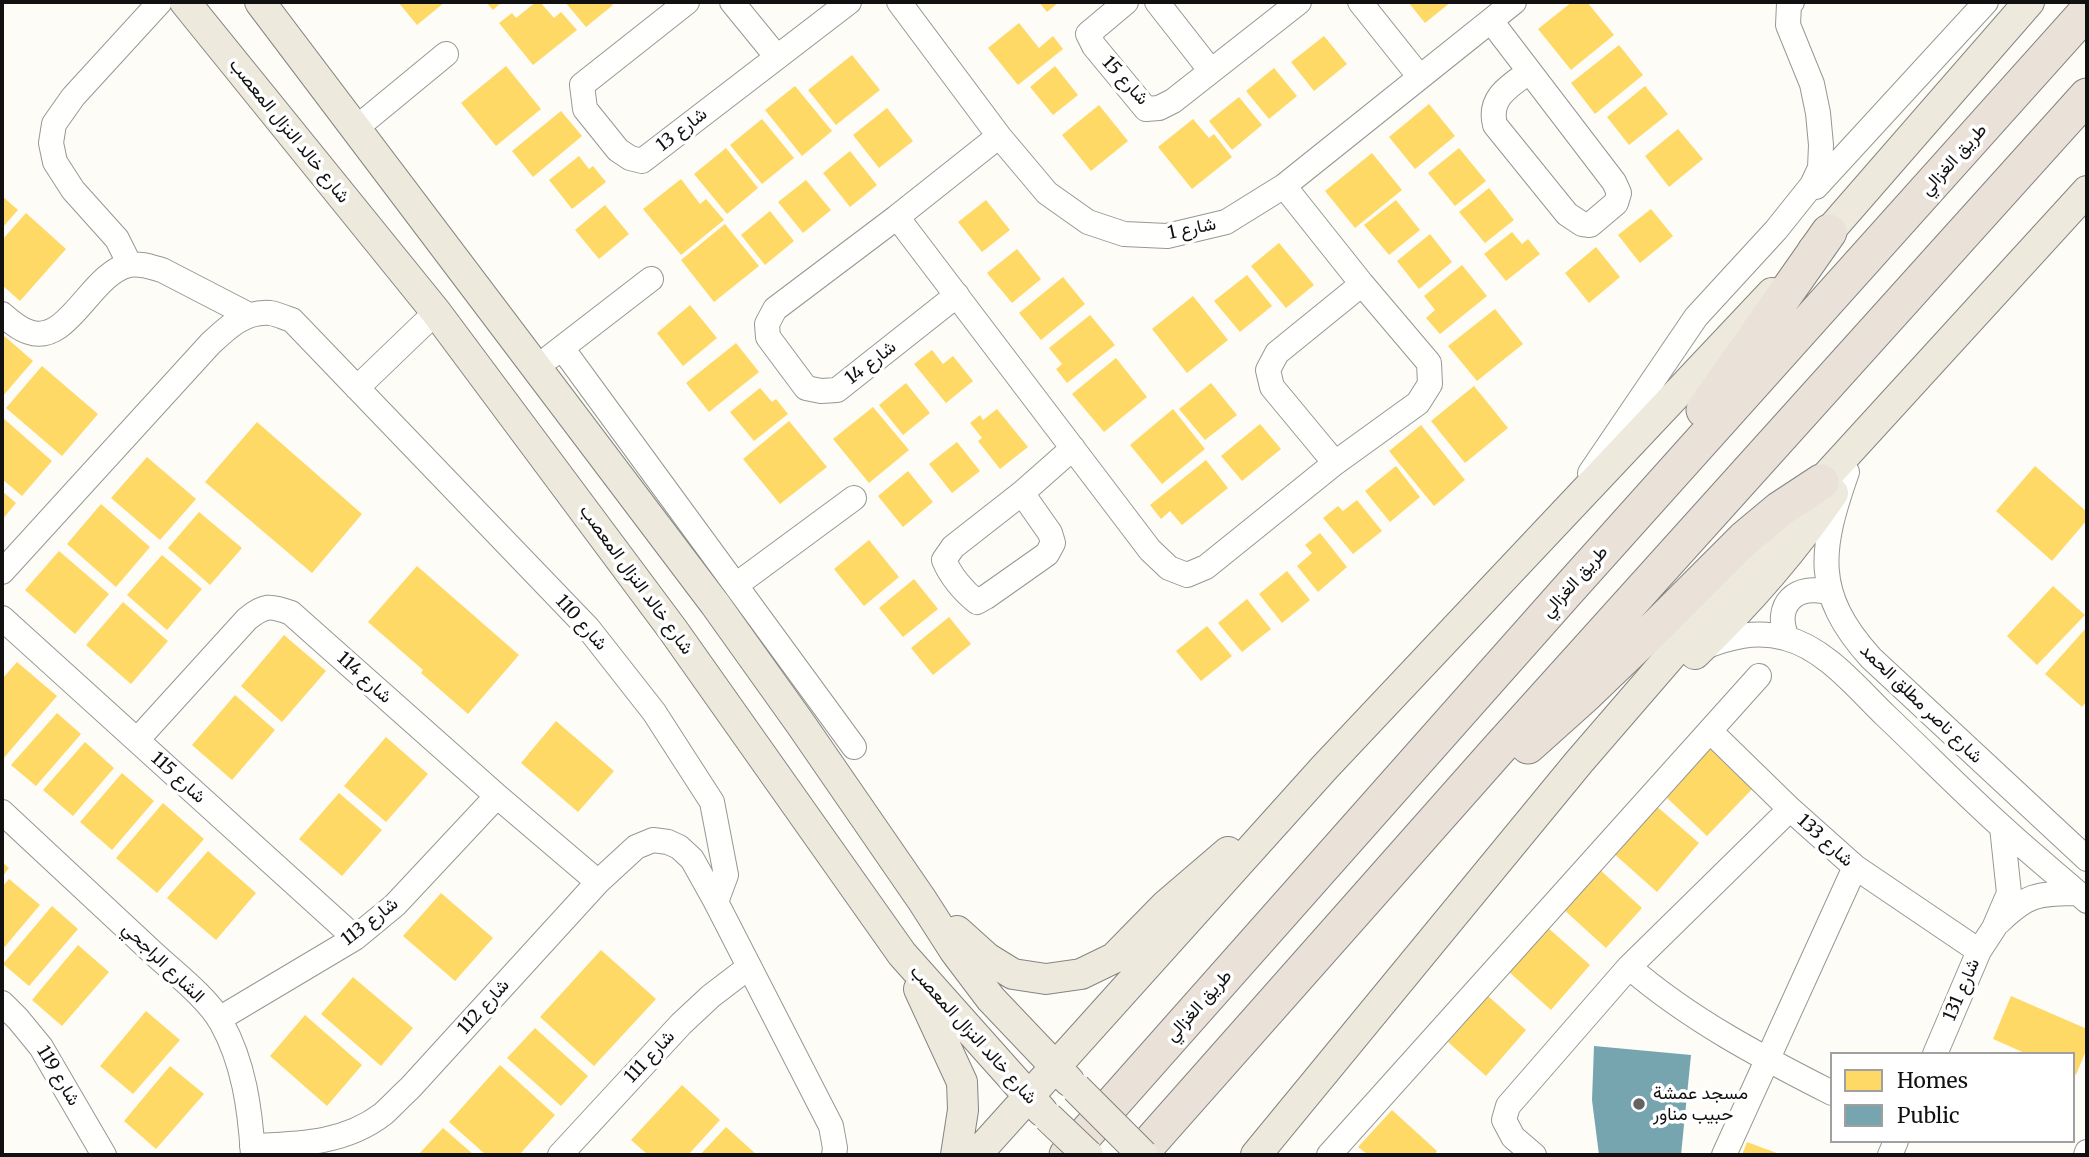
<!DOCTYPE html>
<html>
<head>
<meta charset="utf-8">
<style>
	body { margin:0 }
	#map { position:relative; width:2089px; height:1157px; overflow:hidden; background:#fdfcf7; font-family:Merriweather,serif }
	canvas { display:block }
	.frame { position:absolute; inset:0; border:4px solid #111; pointer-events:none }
	.legend { position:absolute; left:1830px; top:1052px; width:245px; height:91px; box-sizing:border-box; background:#fff; border:2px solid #a0a0a0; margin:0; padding:9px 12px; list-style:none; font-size:21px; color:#111 }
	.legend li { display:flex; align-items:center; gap:14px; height:35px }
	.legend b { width:35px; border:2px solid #a0a0a0 }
</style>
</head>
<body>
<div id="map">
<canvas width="2089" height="1157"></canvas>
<div class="frame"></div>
<ul class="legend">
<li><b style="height:19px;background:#ffd966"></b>Homes</li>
<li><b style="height:19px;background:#76a5af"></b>Public</li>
</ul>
</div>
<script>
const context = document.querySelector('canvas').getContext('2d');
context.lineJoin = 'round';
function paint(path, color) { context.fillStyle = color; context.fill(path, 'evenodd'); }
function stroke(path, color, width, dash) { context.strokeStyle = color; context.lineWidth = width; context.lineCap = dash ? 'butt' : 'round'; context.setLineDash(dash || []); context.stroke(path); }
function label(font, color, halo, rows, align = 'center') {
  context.font = font + ' Merriweather,Vazirmatn,serif'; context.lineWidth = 7; context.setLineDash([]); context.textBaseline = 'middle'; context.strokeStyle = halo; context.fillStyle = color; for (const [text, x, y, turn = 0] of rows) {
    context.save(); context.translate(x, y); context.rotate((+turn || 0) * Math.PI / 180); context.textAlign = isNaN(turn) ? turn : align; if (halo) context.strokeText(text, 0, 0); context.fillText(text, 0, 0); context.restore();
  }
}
const homes = new Path2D(`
	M398 2H445L417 25Z
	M486 2H502L493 10Z
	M536 2H540L554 18 561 12 577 30 533 65 499 23 512 13 516 18Z
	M565 2H610L613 5 586 27Z
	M1039 2H1059L1047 12Z
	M1408 2H1451L1425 23Z
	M1572 2H1587L1614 35 1571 70 1538 29Z
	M1019 23 1039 48 1053 36 1063 49 1018 85 988 48Z
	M1324 36 1347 64 1314 91 1291 62Z
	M1619 45 1643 75 1595 114 1571 83Z
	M852 55 880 90 836 125 808 90Z
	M506 66 541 109 496 146 461 103Z
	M1055 66 1078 95 1053 115 1030 87Z
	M1274 68 1297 96 1269 119 1246 91Z
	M795 86 832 131 802 156 765 110Z
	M1645 86 1668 114 1629 145 1607 117Z
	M1239 97 1262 125 1232 150 1209 121Z
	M1429 104 1455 136 1415 169 1389 137Z
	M1099 105 1128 141 1091 171 1062 135Z
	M887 108 913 141 879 168 853 135Z
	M561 111 582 136 533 177 512 151Z
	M762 119 794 158 762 184 730 145Z
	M1193 119 1209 138 1214 134 1232 157 1192 189 1158 147Z
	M1678 129 1703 159 1669 187 1645 156Z
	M726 148 758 188 727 214 694 174Z
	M1459 148 1486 181 1455 206 1428 173Z
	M850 151 877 185 850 207 823 173Z
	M1372 153 1402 190 1355 228 1325 191Z
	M579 156 589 169 593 166 606 182 572 209 549 180Z
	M681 179 700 204 706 199 724 220 681 255 643 209Z
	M806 180 831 210 803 233 778 202Z
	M1489 188 1514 220 1485 243 1459 212Z
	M2 196 18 210 2 228Z
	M986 200 1010 230 982 252 958 222Z
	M1396 200 1420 230 1389 255 1364 225Z
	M605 205 629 234 599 259 575 230Z
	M1651 209 1673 236 1640 263 1618 235Z
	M770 211 794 241 765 265 741 235Z
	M26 213 66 249 20 301 2 285V240Z
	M725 224 759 266 714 302 681 260Z
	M1512 232 1522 244 1528 239 1540 254 1506 281 1484 254Z
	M1430 234 1452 262 1419 289 1397 261Z
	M1279 243 1314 285 1286 308 1251 266Z
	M1596 247 1620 277 1589 303 1565 273Z
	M1017 249 1041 279 1012 303 987 273Z
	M1462 265 1487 296 1440 334 1426 318 1435 310 1424 296Z
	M1247 275 1272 306 1240 332 1214 301Z
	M1063 277 1085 304 1041 340 1019 313Z
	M1193 296 1228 340 1187 373 1152 329Z
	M690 305 717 338 683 366 657 333Z
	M1495 309 1523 344 1477 381 1448 346Z
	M1090 315 1115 345 1067 383 1056 369 1062 364 1049 348Z
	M2 334 33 361 2 397Z
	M736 343 759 372 709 412 686 383Z
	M932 350 943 364 953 356 973 381 946 403 914 364Z
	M1116 358 1147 397 1104 432 1072 394Z
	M42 366 98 414 62 456 6 408Z
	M906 383 930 413 903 435 879 405Z
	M1211 383 1237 415 1205 440 1179 409Z
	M1474 386 1508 428 1465 463 1431 421Z
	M760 388 772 402 776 399 788 414 754 441 730 412Z
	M873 407 909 450 869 483 833 439Z
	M997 409 1028 447 1000 469 978 441 982 438 970 423 980 415 983 420Z
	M1173 409 1205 449 1162 484 1130 445Z
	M2 417 52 461 22 496 2 479Z
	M789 421 827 467 780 504 743 459Z
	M257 422 362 514 312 573 205 482Z
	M1260 424 1281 449 1242 481 1221 456Z
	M1421 425 1465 480 1434 506 1389 451Z
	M957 442 980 471 952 493 929 464Z
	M147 457 196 499 160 540 111 498Z
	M1206 460 1228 488 1182 525 1170 511 1161 519 1150 505Z
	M1396 466 1420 497 1390 522 1365 491Z
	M2035 466 2087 512V520L2052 561 1996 511Z
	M908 471 933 502 903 527 878 496Z
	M2 491 16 503 2 520Z
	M1357 500 1382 531 1353 554 1323 518 1338 506 1343 511Z
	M101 504 150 547 116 587 67 544Z
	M199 512 242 548 210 585 168 548Z
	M1320 533 1347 567 1318 592 1297 566 1312 553 1305 545Z
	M869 540 899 577 864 606 834 569Z
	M59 551 109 594 75 634 25 590Z
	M162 555 202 589 167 630 127 595Z
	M417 566 519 655 468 714 421 673 423 670 368 622Z
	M1287 571 1310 600 1282 623 1259 594Z
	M914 579 938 609 903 637 879 608Z
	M2053 586 2085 615 2037 665 2007 636Z
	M1247 599 1271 629 1242 652 1218 623Z
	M123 602 168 641 131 684 86 645Z
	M949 617 971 644 933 675 911 648Z
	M1207 626 1232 656 1201 681 1176 651Z
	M2087 627V701L2082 707 2045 674Z
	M284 635 326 671 282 722 241 686Z
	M17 662 57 696 2 760V679Z
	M235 695 275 730 232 780 192 745Z
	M57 713 81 734 36 786 11 765Z
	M556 721 614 771 578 812 521 763Z
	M386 737 428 774 386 822 344 786Z
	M85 742 114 768 73 816 43 790Z
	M1712 744 1756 785 1707 836 1664 795Z
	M122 773 154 801 112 850 80 822Z
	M339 793 382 830 342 876 299 839Z
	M163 803 204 839 157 893 116 858Z
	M1654 804 1699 843 1657 892 1612 852Z
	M208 851 256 893 216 940 167 898Z
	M2 862 9 868 2 877Z
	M1599 869 1642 908 1606 948 1563 909Z
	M9 879 40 905 2 950V887Z
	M441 893 493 938 455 981 403 936Z
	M52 906 78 929 29 986 3 964Z
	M1547 927 1590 965 1551 1010 1508 971Z
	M78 945 109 972 62 1026 32 1000Z
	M601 950 656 999 594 1066 540 1017Z
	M353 977 413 1028 381 1066 321 1014Z
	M1488 996 1526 1030 1486 1076 1448 1042Z
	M2011 996 2087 1029V1048L2076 1075 2073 1073V1054H2027L1993 1039Z
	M146 1011 180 1040 133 1094 100 1066Z
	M305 1015 362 1065 327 1106 270 1056Z
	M535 1028 588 1076 561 1106 507 1058Z
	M500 1065 555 1115 519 1155H486L449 1122Z
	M170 1066 204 1094 156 1149 124 1121Z
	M682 1085 720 1120 688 1155H648L631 1140Z
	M1392 1110 1437 1151 1434 1155H1368L1358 1147Z
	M726 1127 757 1155H700Z
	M443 1128 474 1155H418Z
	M1747 1142 1782 1155H1742Z`);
const public = new Path2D(`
	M1594 1046 1691 1055 1681 1155H1599L1592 1100Z`);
const minor = new Path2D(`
	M687 2 582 85 585 109 618 150 630 158 642 161 849 2
	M732 2 777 57
	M899 2 999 136 1047 193 1088 222 1124 234 1167 236 1226 222 1284 186 1514 2
	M1126 2 1088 34 1094 46 1146 109 1159 108 1173 101 1299 2
	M1157 2 1211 71
	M1360 2 1419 76
	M1491 21 1614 182 1619 193 1616 203 1590 225 1582 224 1567 214 1495 125C1488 98 1509 86 1529 72
	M355 129 446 54
	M1816 187 1986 2
	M897 217 1150 550 1169 568 1187 575 1206 567 1335 463 1418 403 1430 384 1429 363 1362 284 1284 186
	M130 265 117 239 73 190 55 162 51 143 54 124 73 97 160 2
	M957 295 837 390 821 391 806 388 768 337 767 324 775 309 897 217 999 136
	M2 314C10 321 19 329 29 332 68 346 91 273 129 265 141 263 151 267 162 270L249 315
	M562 348 854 747
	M550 357 651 279
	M357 388 436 312
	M1335 463 1272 387 1268 370 1277 353 1362 284
	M1847 472C1820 549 1812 593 1871 658L2087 859
	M1590 473 1696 317 1776 230 1812 185 1820 168 1821 145 1818 113 1812 84 1788 25 1789 4 1792 2
	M1022 493 1050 533 1053 543 1047 554 986 597 977 602C963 591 950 575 944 560L953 547Z
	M1022 493 1073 448
	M2 572 210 344C227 328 244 311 270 313 277 314 285 318 292 320L588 628 654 712 712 802 726 875 716 902
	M736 585 854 498
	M2 618 355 938
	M1787 638C1773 605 1796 582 1830 593
	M1702 648C1729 637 1756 630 1785 638 1825 648 1857 688 1886 716 1925 753 1962 791 2002 827 2030 853 2059 876 2087 901
	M1710 731 1790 809 1855 867 1979 951
	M137 740 247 619C264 605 270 605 291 613L497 796 598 882
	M2 812C51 858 101 904 150 950 171 970 207 997 221 1022 244 1063 250 1109 253 1155
	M1999 922C2029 893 2038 894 2078 893
	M1629 967C1689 1019 1761 1057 1832 1093
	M2 1003 18 1019 41 1047 104 1155
	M219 1019 355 938 395 905 497 796
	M1935 1054 1979 951 1994 928 2009 893 2002 827
	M252 1146C298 1144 344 1144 383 1114 392 1106 401 1096 410 1088L598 882 636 847 653 840 668 842 679 847 692 859 716 902 831 1126 835 1148 834 1155
	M560 1155 681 1024 711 996 749 967
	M1329 1155 1759 676
	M1534 1155 1513 1137 1504 1120 1508 1106 1629 967 1790 809
	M1724 1155 1855 867
	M1890 1155 1896 1141
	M2086 1155 2087 1152`);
const major = new Path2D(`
	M185 2 436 312 673 630 902 954 1042 1111
	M260 2 715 604 800 723 922 900 954 950 991 999 1069 1081
	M1813 250 2029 2
	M1695 654C1746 605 1793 552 1833 493
	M957 931 987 958 1013 974 1046 979 1081 974 1114 958 1165 906 1228 852
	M919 989 962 1082 963 1110 956 1155
	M976 1155 1325 767 1772 293
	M1256 1155 1579 762 1821 482 2087 191`);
const highway = new Path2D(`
	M1704 410 1829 232
	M1528 746 1586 694 1661 622 1744 539 1780 509 1821 482
	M1067 1155 1567 591 2087 11
	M1139 1155 1495 753 2087 96`);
const majorBridge = new Path2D(`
	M1076 1088 1143 1155
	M1048 1117 1088 1155`);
const markers = [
	[1639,1104,7,"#646362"]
];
const streetNames = [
	["شارع 15",1125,81,47],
	["شارع 13",682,130,-38],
	["شارع خالد النزال المعصب",289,131,51],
	["طريق الغزالي",1954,160,-48],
	["شارع 1",1192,229,-12],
	["شارع 14",871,363,-38],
	["شارع خالد النزال المعصب",636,580,54],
	["طريق الغزالي",1575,582,-48],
	["شارع 110",581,623,48],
	["114 شارع",364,678,42],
	["شارع ناصر مطلق الحمد",1921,704,44],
	["شارع 115",178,778,42],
	["شارع 133",1825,841,42],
	["شارع 113",370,922,-38],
	["الشارع الراجحي",163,963,44],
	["شارع 131",1962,990,-67],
	["طريق الغزالي",1199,1006,-48],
	["شارع 112",484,1007,-48],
	["شارع خالد النزال المعصب",973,1035,48],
	["شارع 111",650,1057,-47],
	["شارع 119",58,1076,59]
];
const poiNames = [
	["مسجد عمشة",1653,1094],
	["حبيب مناور",1653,1115]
];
paint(homes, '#ffd966');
paint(public, '#76a5af');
stroke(minor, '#979795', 26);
stroke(major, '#858482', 32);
stroke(highway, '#858482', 37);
stroke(minor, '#fffffe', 24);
stroke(major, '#ede9dc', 30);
stroke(highway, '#eae1d8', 35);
stroke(majorBridge, '#858482', 32, []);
stroke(majorBridge, '#ede9dc', 30);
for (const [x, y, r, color] of markers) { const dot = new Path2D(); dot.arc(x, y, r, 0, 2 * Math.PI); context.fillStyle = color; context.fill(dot); stroke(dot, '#fff', 2.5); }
label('18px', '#111', '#fff', streetNames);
label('18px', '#111', '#fff', poiNames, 'left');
</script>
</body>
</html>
